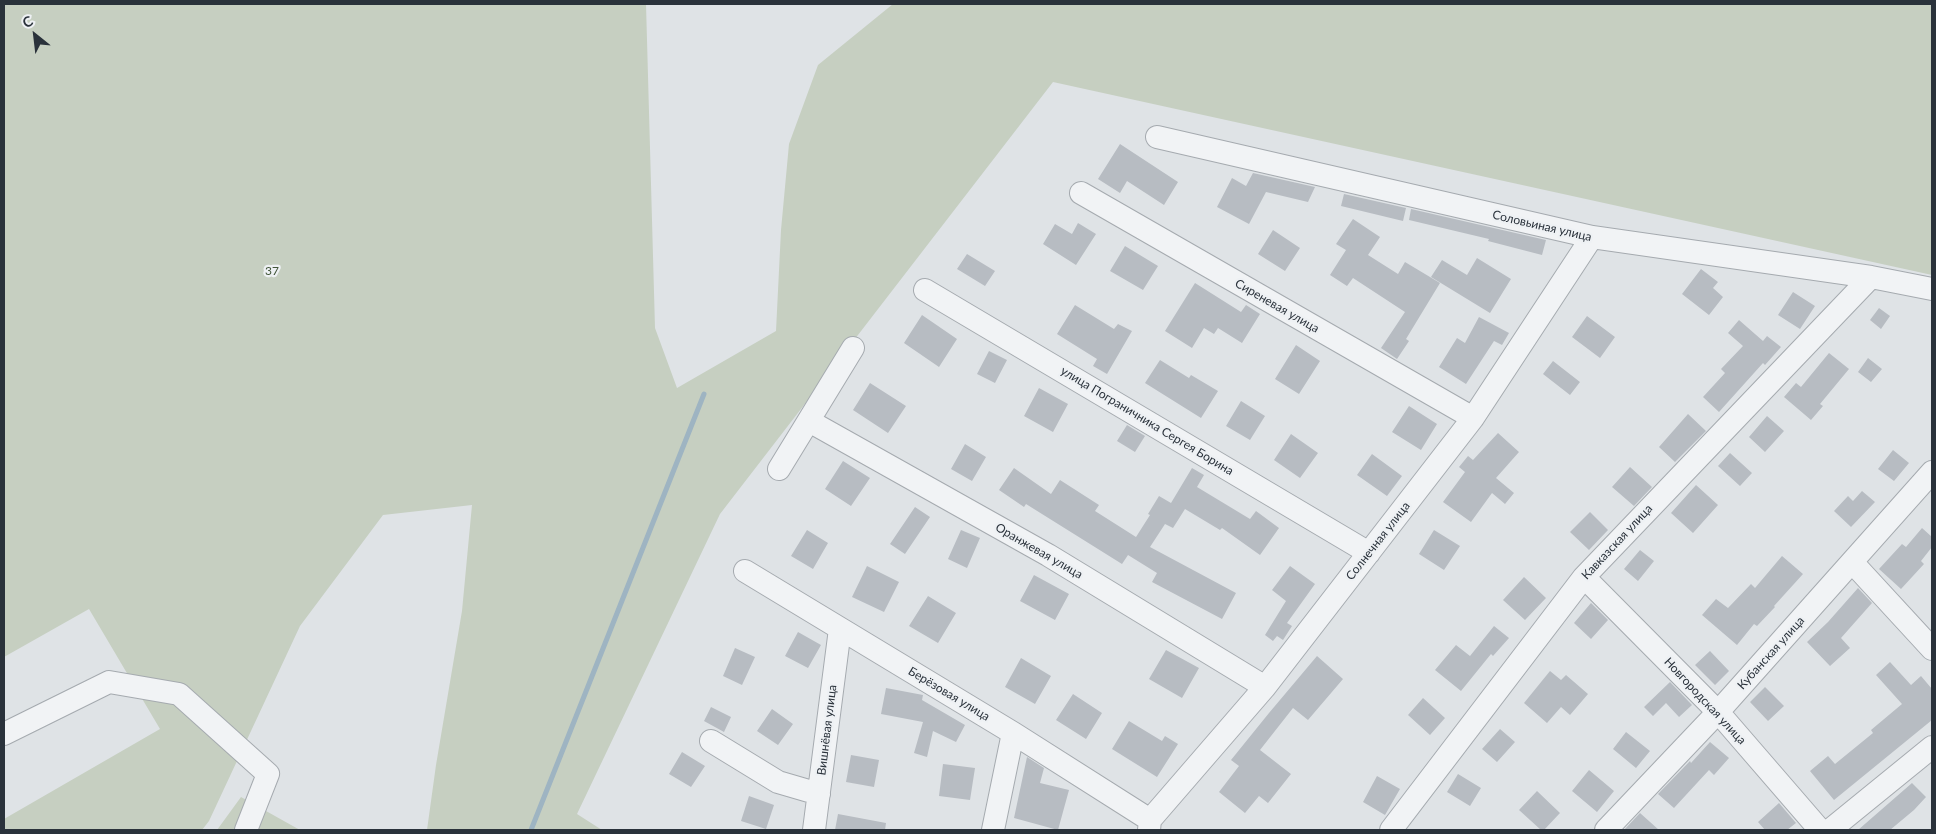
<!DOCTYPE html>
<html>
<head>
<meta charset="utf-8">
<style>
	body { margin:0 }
	#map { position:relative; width:1936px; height:834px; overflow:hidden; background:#dfe3e6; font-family:Lato,sans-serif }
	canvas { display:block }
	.frame { position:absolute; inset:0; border:5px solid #2a323b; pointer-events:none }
	.north { position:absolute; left:10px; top:10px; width:50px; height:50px; -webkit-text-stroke:4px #eef1f4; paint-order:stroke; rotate:331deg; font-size:14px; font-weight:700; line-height:20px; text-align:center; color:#2a323b }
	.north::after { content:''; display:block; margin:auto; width:18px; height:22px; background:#2a323b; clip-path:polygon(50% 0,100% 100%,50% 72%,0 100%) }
</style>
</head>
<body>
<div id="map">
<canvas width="1936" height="834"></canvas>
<div class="frame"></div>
<div class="north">С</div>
</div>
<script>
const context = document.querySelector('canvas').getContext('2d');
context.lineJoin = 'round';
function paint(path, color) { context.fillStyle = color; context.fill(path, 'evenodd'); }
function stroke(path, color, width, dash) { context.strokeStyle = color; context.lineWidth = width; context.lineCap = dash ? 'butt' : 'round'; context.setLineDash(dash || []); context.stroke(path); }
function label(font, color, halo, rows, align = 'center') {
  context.font = font + ' Lato,sans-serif'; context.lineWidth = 4.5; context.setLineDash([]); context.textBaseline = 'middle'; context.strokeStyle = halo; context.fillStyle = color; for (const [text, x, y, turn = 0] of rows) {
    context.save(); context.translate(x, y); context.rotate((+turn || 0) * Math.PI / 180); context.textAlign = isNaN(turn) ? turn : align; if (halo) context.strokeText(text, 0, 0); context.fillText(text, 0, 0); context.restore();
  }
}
const green = new Path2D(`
	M4 4H646L655 328 677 388 776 331 781 230 789 144 818 65 893 4H1932V275L1053 82 720 514 577 814 602 830H427L436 765 462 611 472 505 383 515 300 626 209 821 202 830H4V819L160 729 89 609 4 657Z
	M241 797 300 830H217Z`);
const stream = new Path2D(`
	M531 830 704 394`);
const building = new Path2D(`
	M1120 144 1178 182 1164 205 1127 181 1120 193 1098 179Z
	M1253 173 1315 187 1308 202 1266 192 1249 224 1217 207 1232 178 1246 186Z
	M1344 194 1406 208 1403 221 1341 206Z
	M1411 209 1546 240 1542 255 1488 241 1489 239 1409 220Z
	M1353 219 1380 237 1368 255 1398 274 1405 262 1440 283 1406 339 1409 341 1397 359 1381 348 1405 312 1353 278 1347 286 1330 275 1346 250 1336 244Z
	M1078 223 1096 234 1076 265 1043 244 1055 224 1072 234Z
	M1273 230 1300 248 1285 271 1258 254Z
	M1125 246 1158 266 1143 290 1110 271Z
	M967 254 995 271 985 286 957 269Z
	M1477 258 1511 279 1490 313 1431 277 1442 260 1467 275Z
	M1701 269 1718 282 1713 288 1723 297 1709 315 1682 294Z
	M1195 283 1241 312 1246 305 1260 314 1242 343 1218 328 1214 334 1204 328 1192 348 1165 331Z
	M1793 292 1815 306 1800 329 1778 315Z
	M1075 305 1114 329 1118 324 1132 331 1107 374 1093 366 1097 359 1057 334Z
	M1879 308 1890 316 1881 329 1870 320Z
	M922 315 957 339 939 367 904 343Z
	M1587 316 1615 337 1600 358 1572 337Z
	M1479 317 1509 333 1502 345 1494 341 1466 384 1439 367 1457 338 1465 343Z
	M1739 320 1763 341 1767 336 1781 347 1765 365 1763 363 1719 412 1703 397 1725 373 1721 369 1743 346 1728 333Z
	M1296 345 1320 361 1299 394 1275 379Z
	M989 351 1007 360 995 383 977 374Z
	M1829 353 1849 369 1820 404 1823 406 1811 420 1784 397 1796 383 1801 387Z
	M1868 358 1882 369 1871 382 1858 372Z
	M1160 360 1189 378 1191 375 1218 391 1201 418 1145 383Z
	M1553 361 1580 382 1570 395 1543 374Z
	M870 383 906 406 888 433 853 410Z
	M1039 388 1068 404 1053 432 1024 416Z
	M1241 401 1265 416 1250 440 1226 426Z
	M1409 406 1437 424 1421 450 1392 432Z
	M1688 414 1706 431 1675 462 1659 447Z
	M1767 416 1784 431 1765 452 1749 437Z
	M1127 425 1145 436 1135 452 1117 441Z
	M1498 433 1519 452 1496 478 1514 493 1505 504 1492 493 1471 522 1443 502 1465 472 1459 467 1468 456 1473 460Z
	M1291 434 1318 453 1300 478 1274 460Z
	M965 444 986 457 972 481 951 469Z
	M1893 450 1909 463 1894 481 1878 469Z
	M1730 453 1752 473 1740 486 1718 466Z
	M1372 454 1402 476 1387 496 1357 475Z
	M843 461 870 478 851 506 825 489Z
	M1630 467 1652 487 1634 506 1612 487Z
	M1014 468 1051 494 1060 480 1099 505 1095 511 1136 537 1150 515 1148 514 1159 496 1171 503 1192 468 1204 475 1197 487 1250 519 1256 511 1279 528 1260 555 1222 528 1220 530 1185 509 1173 528 1165 524 1150 547 1236 593 1222 619 1152 582 1157 573 1128 555 1122 564 1026 504 1024 507 999 490Z
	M1696 485 1718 505 1693 533 1671 513Z
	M1862 491 1875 502 1851 527 1834 511 1848 496 1853 501Z
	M915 507 930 517 905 554 890 544Z
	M1590 512 1608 530 1589 550 1570 532Z
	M1922 528 1932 537V547L1921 561 1924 564 1901 589 1879 569 1902 544 1906 547Z
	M807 530 828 543 813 569 791 556Z
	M961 530 980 538 967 568 948 559Z
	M1434 530 1460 546 1444 570 1419 554Z
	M1640 550 1654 561 1638 581 1624 569Z
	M1782 556 1803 574 1774 606 1775 607 1757 626 1754 624 1737 645 1702 615 1716 599 1728 608 1751 584 1755 588Z
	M867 566 899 582 884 612 852 597Z
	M1290 566 1315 584 1287 623 1292 626 1283 640 1277 636 1273 641 1265 635 1286 601 1272 590Z
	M1034 575 1069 594 1055 620 1020 601Z
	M1524 577 1546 598 1525 620 1503 600Z
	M1858 588 1872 603 1841 638 1850 648 1830 666 1807 642 1828 622Z
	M928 596 956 613 938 643 909 626Z
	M1591 603 1608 620 1591 639 1574 623Z
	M1494 626 1509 638 1493 656 1491 654 1461 691 1435 670 1456 645 1470 656Z
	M798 632 821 645 808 668 785 656Z
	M735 648 755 657 742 685 723 676Z
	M1166 650 1199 668 1182 698 1149 679Z
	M1710 651 1729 671 1715 685 1695 665Z
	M1317 656 1343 679 1308 720 1293 708 1260 750 1291 774 1268 803 1259 796 1245 813 1219 792 1239 766 1231 760 1269 713Z
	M1021 658 1051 676 1035 704 1005 687Z
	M1890 662 1911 685 1921 676 1932 689V720L1834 800 1810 771 1828 756 1835 764 1873 733 1871 730 1902 704 1876 675Z
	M1550 671 1561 680 1566 675 1588 694 1570 715 1561 707 1547 723 1524 703Z
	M1670 682 1692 705 1679 717 1666 703 1653 716 1644 707Z
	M1765 687 1784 706 1768 721 1750 702Z
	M886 688 923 695 922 700 965 725 956 742 933 731 927 757 914 753 923 722 881 714Z
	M1073 694 1102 713 1086 739 1056 720Z
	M1423 698 1445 718 1430 735 1408 715Z
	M711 707 731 717 724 732 704 721Z
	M772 709 793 724 778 745 757 731Z
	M1129 721 1162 741 1165 736 1178 744 1157 777 1112 749Z
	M1500 729 1515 742 1497 762 1482 749Z
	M1626 732 1650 751 1636 768 1613 749Z
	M1710 742 1729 758 1714 775 1709 770 1674 808 1658 794 1690 761 1691 763Z
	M682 752 705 766 691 787 669 774Z
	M851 755 879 760 874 787 846 782Z
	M1027 757 1044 768 1040 783 1069 790 1058 830 1014 818Z
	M943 764 975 768 970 800 939 796Z
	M1589 770 1614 791 1597 812 1572 791Z
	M1458 774 1481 788 1470 806 1447 792Z
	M1377 776 1400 789 1385 815 1363 802Z
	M1912 783 1926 797 1914 810 1890 830H1858Z
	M1537 791 1560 813 1544 830H1541L1519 810Z
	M749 796 774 805 766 829 741 821Z
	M1779 803 1796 823 1787 830H1765L1758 822Z
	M1640 813 1659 830H1624Z
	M838 814 886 823 885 830H835Z`);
const minor = new Path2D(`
	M1157 137 1592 237 1871 277 1932 289
	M1081 193 1473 418
	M925 290 1369 553
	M809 421 1048 555 1265 687
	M779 469 853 348
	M1852 562 1932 649
	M745 571 1013 733 1150 820
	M1584 577 1718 712 1820 830
	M4 734 109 682 179 694 268 774 246 830
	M711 741 778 782 819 794
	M814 830 840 629
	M993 830 1013 733
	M1149 830 1150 820 1265 687 1473 418 1592 237
	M1391 830 1584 577 1871 277
	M1606 830 1718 712 1932 472
	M1830 830 1932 747`);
const streetNames = [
	["Соловьиная улица",1542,226,13],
	["Сиреневая улица",1277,306,30],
	["улица Пограничника Сергея Борина",1147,421,31],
	["Солнечная улица",1378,541,-52],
	["Кавказская улица",1617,542,-47],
	["Оранжевая улица",1039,551,30],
	["Кубанская улица",1771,653,-48],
	["Берёзовая улица",949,694,31],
	["Новгородская улица",1705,701,47],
	["Вишнёвая улица",827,730,-83]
];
const parkNames = [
	["37",272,271]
];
paint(green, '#c6cfc1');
stroke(stream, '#9eb4c2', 5);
paint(building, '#b7bcc2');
stroke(minor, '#a5aaaf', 24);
stroke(minor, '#f1f3f5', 22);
label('12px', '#2a323b', '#eef1f4', streetNames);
label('12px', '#415539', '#eef1f4', parkNames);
</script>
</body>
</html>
